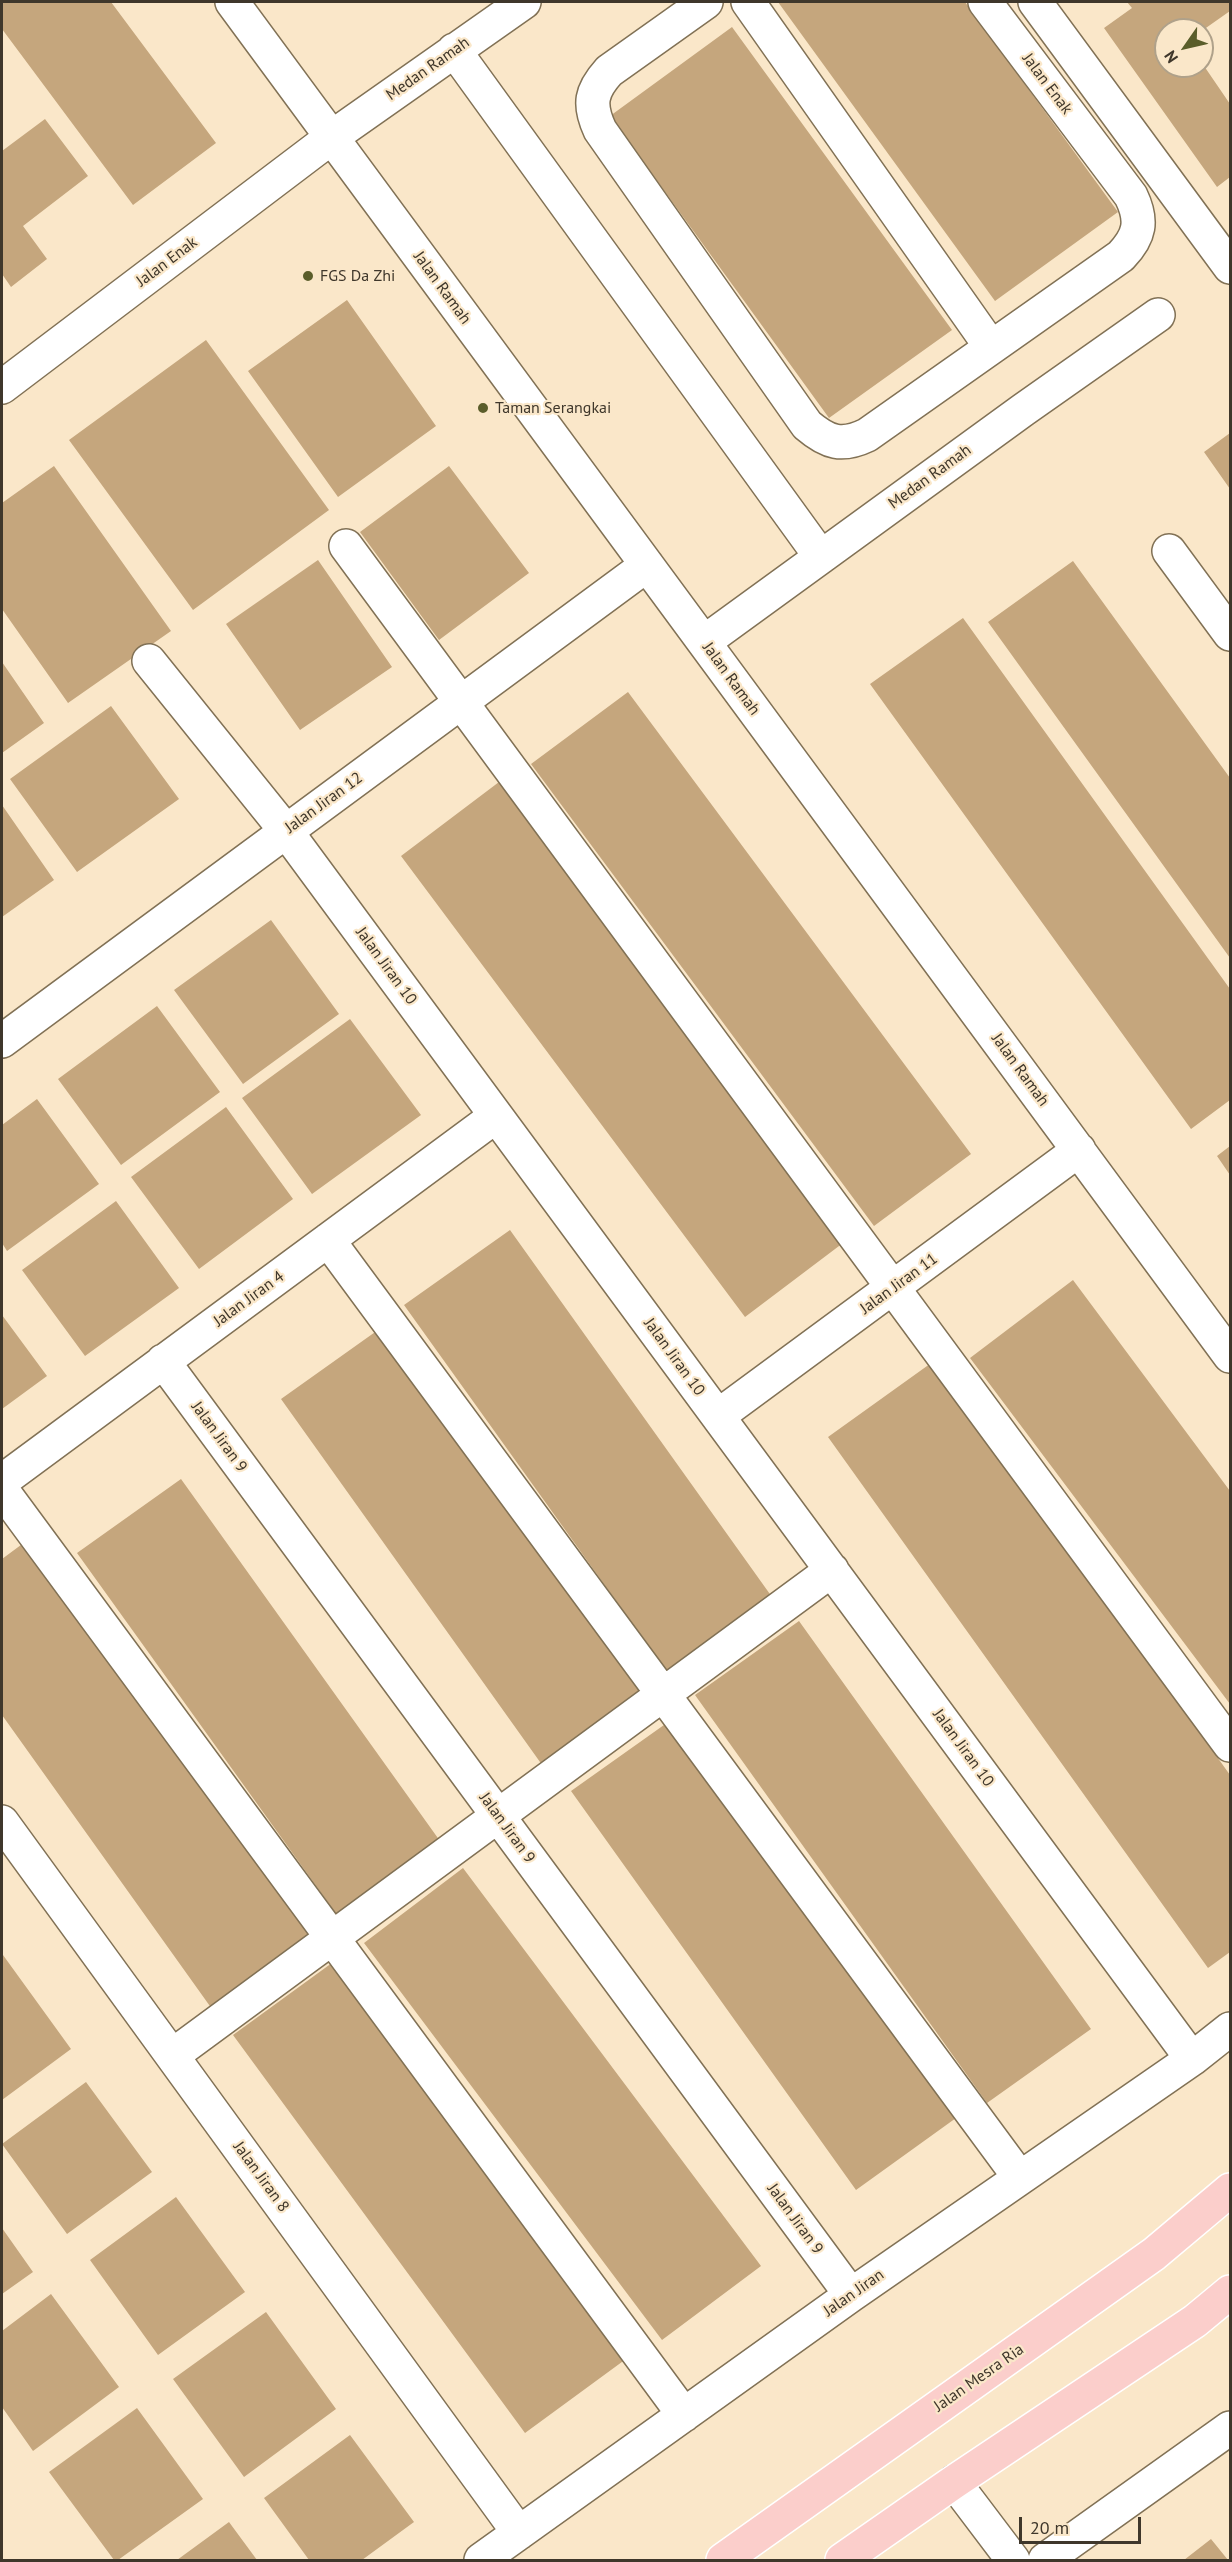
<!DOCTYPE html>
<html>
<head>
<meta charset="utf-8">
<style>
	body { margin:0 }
	#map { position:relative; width:1232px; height:2562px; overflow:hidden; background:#fae7c9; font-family:"PT Sans",sans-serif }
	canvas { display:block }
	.frame { position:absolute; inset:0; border:3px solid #3f372b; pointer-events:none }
	.north { position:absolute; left:1154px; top:18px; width:60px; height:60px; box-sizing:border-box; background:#fae7c9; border:2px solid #afa18a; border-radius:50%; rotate:236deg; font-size:16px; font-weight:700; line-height:24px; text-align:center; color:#3f372b }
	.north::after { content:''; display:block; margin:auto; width:21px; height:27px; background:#5a5d2a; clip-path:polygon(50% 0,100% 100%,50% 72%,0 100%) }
	.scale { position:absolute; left:1019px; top:2517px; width:122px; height:27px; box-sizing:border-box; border:3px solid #3f372b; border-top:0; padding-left:8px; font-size:18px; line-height:21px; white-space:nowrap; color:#3f372b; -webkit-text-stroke:4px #fae7c9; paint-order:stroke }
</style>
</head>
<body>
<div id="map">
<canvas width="1232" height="2562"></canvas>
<div class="frame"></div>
<div class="north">N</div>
<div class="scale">20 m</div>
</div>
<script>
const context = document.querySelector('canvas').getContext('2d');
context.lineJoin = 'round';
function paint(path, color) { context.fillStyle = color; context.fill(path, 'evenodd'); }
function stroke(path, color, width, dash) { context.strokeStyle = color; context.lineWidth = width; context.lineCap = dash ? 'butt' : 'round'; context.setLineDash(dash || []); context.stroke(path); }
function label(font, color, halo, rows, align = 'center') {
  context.font = font + ' "PT Sans",sans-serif'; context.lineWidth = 4.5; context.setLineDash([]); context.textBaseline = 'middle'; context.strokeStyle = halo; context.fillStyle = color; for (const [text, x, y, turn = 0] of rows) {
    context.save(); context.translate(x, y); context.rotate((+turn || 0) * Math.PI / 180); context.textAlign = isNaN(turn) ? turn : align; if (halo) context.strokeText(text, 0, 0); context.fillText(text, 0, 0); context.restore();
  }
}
const building = new Path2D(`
	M2 2H111L216 143 133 205 2 29Z
	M778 2H965L1118 212 995 301Z
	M1127 2H1230V11L1203 30H1166V66H1202V63L1230 104V177L1217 187 1104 28 1132 8Z
	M732 27 952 330 829 418 610 116Z
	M45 119 88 176 23 226 47 259 11 287 2 274V151Z
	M347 300 436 426 338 497 248 371Z
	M206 340 329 510 193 610 69 440Z
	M1230 433V489L1204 452Z
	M54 466 171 631 68 703 2 609V503Z
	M449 466 529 573 439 640 360 532Z
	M318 560 392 667 300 730 226 624Z
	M1073 561 1230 778V958L988 622Z
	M963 618 1230 989V1100L1191 1129 870 684Z
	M2 662 44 723 2 753Z
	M628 692 971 1154 874 1226 531 764Z
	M111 706 179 799 77 872 10 779Z
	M499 782 843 1243 745 1317 401 856Z
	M2 805 54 880 2 917Z
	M271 920 339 1014 243 1084 174 990Z
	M157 1006 220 1092 121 1165 58 1079Z
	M350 1019 421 1115 312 1194 242 1098Z
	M37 1099 99 1184 7 1251 2 1243V1125Z
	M226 1107 293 1199 199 1269 131 1177Z
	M1230 1146V1175L1217 1156Z
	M116 1201 179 1288 85 1356 22 1270Z
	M510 1230 777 1604 672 1679 404 1305Z
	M1073 1280 1230 1491V1704L970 1358Z
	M2 1315 47 1376 2 1409Z
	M385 1325 650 1695 545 1769 281 1399Z
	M934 1361 1230 1775V1952L1208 1968 828 1437Z
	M181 1479 445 1848 342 1922 77 1553Z
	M29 1539 319 1943 217 2016 2 1715V1559Z
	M799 1621 1091 2029 987 2103 695 1695Z
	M671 1720 956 2118 856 2190 571 1791Z
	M463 1868 761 2266 662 2340 364 1943Z
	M3 1955 71 2049 2 2100V1956Z
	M336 1960 626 2359 525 2433 233 2035Z
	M86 2082 152 2172 67 2234 2 2144Z
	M176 2197 245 2292 158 2355 90 2260Z
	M2 2228 33 2272 2 2294Z
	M51 2294 119 2387 33 2451 2 2407V2331Z
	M266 2312 336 2409 244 2477 173 2379Z
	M137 2408 203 2499 118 2560H114L49 2472Z
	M350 2435 414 2522 362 2560H309L264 2498Z
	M229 2522 257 2560H177Z
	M1211 2539 1228 2560H1184Z`);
const minor = new Path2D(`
	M232 2 1230 1356
	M706 2 609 71C591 91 588 104 600 130L807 425C828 443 842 447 867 435L1121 256C1140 236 1143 221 1131 196L985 2
	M748 2 991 347
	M1035 2 1230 267
	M454 50 821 557
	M2 387 332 137 524 2
	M346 546 1230 1745
	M1169 551 1230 634
	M704 642 1023 410 1158 315
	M149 661 286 831 1192 2059
	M2 1041 647 565
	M328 1240 1020 2178
	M163 1361 851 2295
	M718 1416 1079 1150
	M2 1481 496 1116
	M2 1490 684 2415
	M2 1822 519 2533
	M173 2055 832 1570
	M954 2482 1013 2560
	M481 2560 851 2295 1192 2059 1230 2029
	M1045 2560 1230 2428`);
const major = new Path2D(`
	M723 2560 1154 2254 1230 2190
	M842 2560 954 2482 1195 2321 1230 2292`);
const markers = [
	[308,276,6,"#5a5d2a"],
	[483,408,6,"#5a5d2a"]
];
const streetNames = [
	["Medan Ramah",428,69,-35],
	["Jalan Enak",1047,84,53],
	["Jalan Enak",167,262,-37],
	["Jalan Ramah",442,288,54],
	["Medan Ramah",930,477,-36],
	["Jalan Ramah",731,679,54],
	["Jalan Jiran 12",324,803,-36],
	["Jalan Jiran 10",386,966,54],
	["Jalan Ramah",1020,1070,54],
	["Jalan Jiran 11",899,1284,-36],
	["Jalan Jiran 4",249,1299,-36],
	["Jalan Jiran 10",674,1357,54],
	["Jalan Jiran 9",219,1437,54],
	["Jalan Jiran 10",963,1748,54],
	["Jalan Jiran 9",507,1828,54],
	["Jalan Jiran 8",261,2177,54],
	["Jalan Jiran 9",795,2219,54],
	["Jalan Jiran",854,2293,-35],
	["Jalan Mesra Ria",979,2378,-35]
];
const poiNames = [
	["FGS Da Zhi",320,276],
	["Taman Serangkai",495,408]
];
paint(building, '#c5a67d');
stroke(minor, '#817155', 36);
stroke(major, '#fff', 36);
stroke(minor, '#fff', 33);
stroke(major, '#fbcecb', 33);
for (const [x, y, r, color] of markers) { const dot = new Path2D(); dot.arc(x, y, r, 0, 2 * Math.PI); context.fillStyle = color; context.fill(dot); stroke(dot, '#fae7c9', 2); }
label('16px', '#3f372b', '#fae7c9', streetNames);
label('16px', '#3f372b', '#fae7c9', poiNames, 'left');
</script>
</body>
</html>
